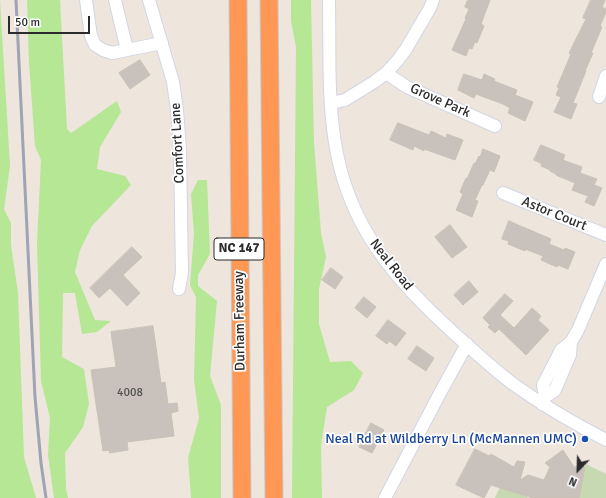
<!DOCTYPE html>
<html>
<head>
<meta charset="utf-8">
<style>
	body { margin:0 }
	#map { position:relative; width:606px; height:498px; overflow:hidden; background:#eee5dc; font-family:Signika,sans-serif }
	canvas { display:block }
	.north { position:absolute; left:558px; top:450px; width:40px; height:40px; -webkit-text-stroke:3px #fff; paint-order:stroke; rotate:203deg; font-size:11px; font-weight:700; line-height:16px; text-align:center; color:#2b2b2b }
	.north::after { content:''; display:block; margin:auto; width:14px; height:18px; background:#2b2b2b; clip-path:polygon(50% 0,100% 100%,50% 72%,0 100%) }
	.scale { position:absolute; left:8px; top:16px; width:82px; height:18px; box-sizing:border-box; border:2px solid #2b2b2b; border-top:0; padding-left:5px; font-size:12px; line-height:14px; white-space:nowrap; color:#2b2b2b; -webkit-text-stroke:3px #fff; paint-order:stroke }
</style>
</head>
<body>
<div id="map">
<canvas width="606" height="498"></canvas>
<div class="north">N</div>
<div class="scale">50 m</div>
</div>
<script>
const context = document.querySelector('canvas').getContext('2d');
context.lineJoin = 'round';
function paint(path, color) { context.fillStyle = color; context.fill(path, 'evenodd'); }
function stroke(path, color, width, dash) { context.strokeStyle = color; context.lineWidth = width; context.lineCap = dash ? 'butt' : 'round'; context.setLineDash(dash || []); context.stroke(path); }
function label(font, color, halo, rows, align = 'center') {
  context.font = font + ' Signika,sans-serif'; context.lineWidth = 3.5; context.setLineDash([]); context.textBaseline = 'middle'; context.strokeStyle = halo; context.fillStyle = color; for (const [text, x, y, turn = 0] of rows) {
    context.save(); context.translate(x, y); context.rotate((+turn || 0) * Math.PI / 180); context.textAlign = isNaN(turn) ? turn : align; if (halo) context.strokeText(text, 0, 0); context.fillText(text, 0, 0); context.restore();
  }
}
const green = new Path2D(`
	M0 0 10 166 4 209 11 223V245L18 293 24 457 36 498H0Z
	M27 0H60L67 129 71 133 117 101 121 112 100 147 97 169 125 176 131 185 92 226 80 250 75 272 95 320 111 321 97 332 82 334 75 293H63L62 357 84 369 89 404 83 427 65 453 66 489 68 498H54L48 455 50 418 41 381 37 244 41 160 35 146 29 63Z
	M291 0H311L314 143 321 233 326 257 319 289V324L330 362 351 361 363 373 354 390 327 407 321 445 322 498H292L296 47 291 21Z
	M198 180H207L210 254 198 275V286L217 301 210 376 221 405V498H191L188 458 199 418 194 380 196 297 190 285 194 234 191 194Z`);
const cemetery = new Path2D(`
	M586 464 606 474V498H578Z
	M500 487 528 496 527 498H495Z`);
const building = new Path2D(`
	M468 0H490L481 24 484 26 477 43 475 42 472 49 469 48 466 56 452 50 466 19 465 18 469 9 465 7Z
	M591 0H605L602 7 606 9V12L600 26 602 27 591 53H593L585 71H586L573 103 577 104 571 119 554 112 561 97 556 95 559 88 557 87 571 54 569 53 586 19 583 18Z
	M140 60 150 75 130 89 119 73Z
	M464 74 482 80 484 74 495 79 494 81 517 90 515 95 533 102 525 121 508 113 510 108 503 104 476 94 474 98 458 90Z
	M398 123 429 135 431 131 446 138 447 134 463 140 455 160 424 149V151L414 146 413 150 390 140Z
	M541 145 565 155 563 160 582 167 580 173 597 179 594 185 602 188 594 206 585 202 588 196 572 190 575 183 556 175V174L550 171V170L541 166 542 164 534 160Z
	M483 149 500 156 494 172 490 170 483 185H482L475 200 478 201 472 217 456 210 463 194 460 192 466 178 467 179 474 163 475 164 479 156 480 157Z
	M509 221 551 239 549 244 564 250 565 248 575 252 568 269 558 265 557 267 541 260 543 256 525 249V251L508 244 509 241 502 239Z
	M450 225 467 247 452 258 435 237Z
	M132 247 142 257 123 275 140 293 127 306 110 288 99 298 90 288Z
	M331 268 343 277 335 289 322 280Z
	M469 281 478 292 463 305 454 295Z
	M505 294 513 301 500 315 514 328 532 308 541 316 538 320 549 330 526 355 499 329 495 333 488 327 490 325 483 318Z
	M364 297 376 307 367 318 355 308Z
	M388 320 406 333 396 346 389 341 387 344 376 336Z
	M153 326 161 383 165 382 168 404 177 403 178 411 171 413 174 436 127 442 128 450 109 453 110 450 103 451 91 370 116 367 111 332Z
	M417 346 434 358 426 371 408 359Z
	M371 423 384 430 372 453 359 447Z
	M475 449 489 456 491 454 514 467 517 461 525 462 520 480 528 475 544 480 550 467 545 463 563 450 574 467H585L579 498H533L491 485 484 498 456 485Z`);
const minor = new Path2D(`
	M86 0 91 36 95 45 103 50 112 53 162 43
	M115 0 127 50
	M149 0 173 82 177 110 180 150 182 273 179 289
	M329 0C330 51 327 104 337 154 354 239 405 289 467 345 483 359 498 373 516 386 544 406 575 424 606 440
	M386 73 407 87 495 126
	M599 97 606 76
	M331 103 345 100 374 82 386 73 398 60 406 49 430 8 433 0
	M503 193 606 235
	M545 397 543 385 561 350 571 342 578 330 606 264
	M542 404 545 397 555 390 570 355 571 342
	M385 498 440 393 467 344`);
const highway = new Path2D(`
	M238 0 242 498
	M269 0 274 498`);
const rail = new Path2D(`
	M16 0 35 397 41 463 46 498`);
const markers = [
	[585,439,4,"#1a4fb4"]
];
const numberNames = [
	["4008",130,393]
];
const shields = [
	[239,249,50]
];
const shieldNames = [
	["NC 147",239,249]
];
const streetNames = [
	["Grove Park",440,101,24],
	["Comfort Lane",178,143,-93],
	["Astor Court",554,214,22],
	["Neal Road",391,265,52],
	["Durham Freeway",240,321,-91]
];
const transitNames = [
	["Neal Rd at Wildberry Ln (McMannen UMC)",577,439]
];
paint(green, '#b5e795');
paint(cemetery, '#c7d9b2');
paint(building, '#c9c2bc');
stroke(building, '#c9c1b5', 1);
stroke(minor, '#d1d6e4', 14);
stroke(highway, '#c8c8c8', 19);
stroke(minor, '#fff', 12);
stroke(highway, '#ff9755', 17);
stroke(rail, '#9ea3b6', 3);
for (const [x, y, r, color] of markers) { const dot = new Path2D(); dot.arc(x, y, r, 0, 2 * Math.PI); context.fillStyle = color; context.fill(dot); stroke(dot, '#fff', 1.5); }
label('12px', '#52514f', null, numberNames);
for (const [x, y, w] of shields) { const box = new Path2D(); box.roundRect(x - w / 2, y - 11, w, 22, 3); context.fillStyle = '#fff'; context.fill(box); stroke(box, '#2b2b2b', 1); }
label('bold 13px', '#2b2b2b', null, shieldNames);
label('14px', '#2b2b2b', '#fff', streetNames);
label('14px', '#164399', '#fff', transitNames, 'right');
</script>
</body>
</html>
